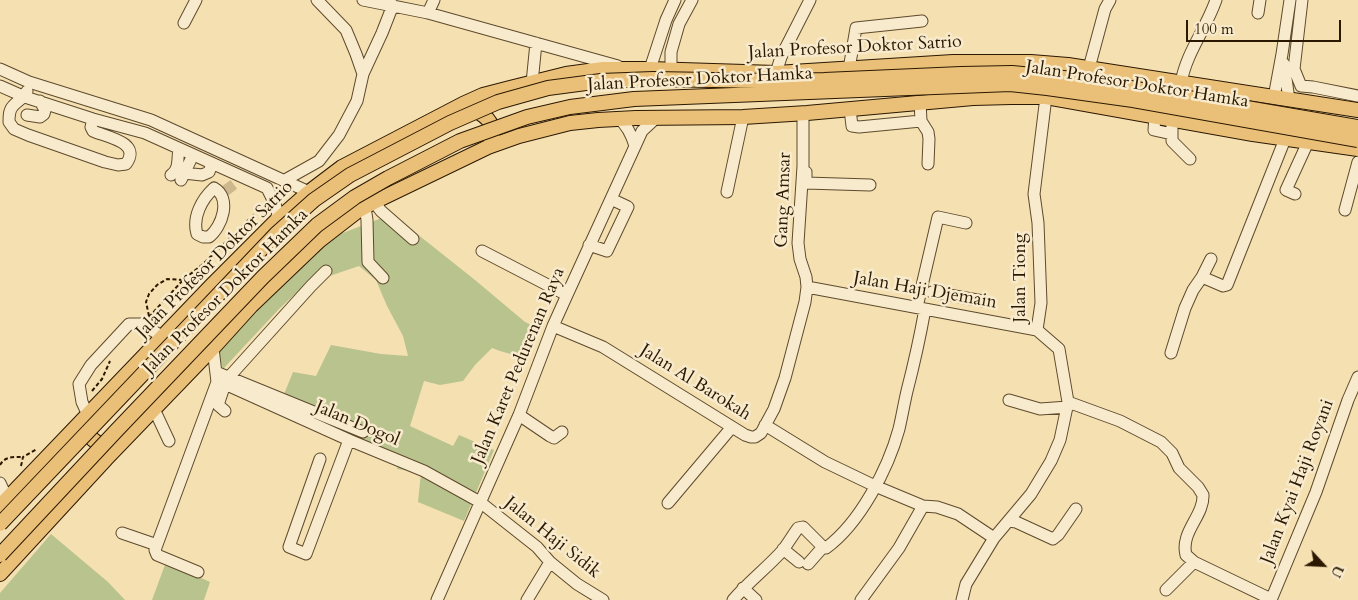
<!DOCTYPE html>
<html>
<head>
<meta charset="utf-8">
<style>
	body { margin:0 }
	#map { position:relative; width:1358px; height:600px; overflow:hidden; background:#f5e0b2; font-family:Cardo,serif }
	canvas { display:block }
	.north { position:absolute; left:1298px; top:540px; width:50px; height:50px; -webkit-text-stroke:4px #f8ebcd; paint-order:stroke; rotate:115deg; font-size:14px; font-weight:700; line-height:20px; text-align:center; color:#2b1800 }
	.north::after { content:''; display:block; margin:auto; width:18px; height:22px; background:#2b1800; clip-path:polygon(50% 0,100% 100%,50% 72%,0 100%) }
	.scale { position:absolute; left:1186px; top:20px; width:155px; height:22px; box-sizing:border-box; border:2px solid #2b1800; border-top:0; padding-left:6px; font-size:15px; line-height:18px; white-space:nowrap; color:#2b1800; -webkit-text-stroke:4px #f8ebcd; paint-order:stroke }
</style>
</head>
<body>
<div id="map">
<canvas width="1358" height="600"></canvas>
<div class="north">U</div>
<div class="scale">100 m</div>
</div>
<script>
const context = document.querySelector('canvas').getContext('2d');
context.lineJoin = 'round';
function paint(path, color) { context.fillStyle = color; context.fill(path, 'evenodd'); }
function stroke(path, color, width, dash) { context.strokeStyle = color; context.lineWidth = width; context.lineCap = dash ? 'butt' : 'round'; context.setLineDash(dash || []); context.stroke(path); }
function label(font, color, halo, rows, align = 'center') {
  context.font = font + ' Cardo,serif'; context.lineWidth = 5; context.setLineDash([]); context.textBaseline = 'middle'; context.strokeStyle = halo; context.fillStyle = color; for (const [text, x, y, turn = 0] of rows) {
    context.save(); context.translate(x, y); context.rotate((+turn || 0) * Math.PI / 180); context.textAlign = isNaN(turn) ? turn : align; if (halo) context.strokeText(text, 0, 0); context.fillText(text, 0, 0); context.restore();
  }
}
const green = new Path2D(`
	M392 214 475 280 525 322 534 326 521 357 500 351 492 348 475 365 463 381 440 385 424 381 410 426 453 446 459 435 494 450 464 521 418 502 421 473 397 469 400 460 280 404 293 372 316 376 331 345 381 354 408 356 403 336 387 306 376 280 359 266 306 284 280 308 223 369 217 351 317 243Z
	M51 534 108 582 125 600H0V593Z
	M166 562 210 582 204 600H152Z`);
const minorTunnel = new Path2D(`
	M225 191 237 182`);
const path = new Path2D(`
	M149 316 146 302 149 294 157 285 167 279 183 280
	M149 317 183 280 203 264 264 205
	M92 391 102 379 110 361
	M0 465C5 456 14 457 23 457
	M21 466 23 457 37 449`);
const minor = new Path2D(`
	M317 0 346 30 356 54 363 74
	M363 0 428 13 618 66
	M1302 0 1294 69 1301 86 1313 87 1358 96
	M428 13 434 0
	M1258 13 1260 0
	M184 23 196 0
	M1284 64 1289 100
	M1089 68 1105 9 1110 0
	M0 69 29 82 151 120 309 192
	M650 69 666 20 675 0
	M849 69 856 28 922 21
	M671 70V52L679 24 692 0
	M776 73 781 57 810 0
	M532 83 536 43
	M1181 83C1186 53 1206 29 1216 0
	M0 86 25 97 93 119 145 133 267 188 275 204 278 214 275 222
	M27 91C24 99 18 100 13 106 9 110 9 116 9 122L14 129 28 135 105 162 118 165 126 164C142 142 106 137 93 131L91 127 93 119
	M1272 97 1275 92 1282 54 1290 0
	M920 102 921 121 928 132 929 139 928 164
	M850 109 852 126 859 127 921 121
	M27 115 40 117 44 114 45 110 40 101
	M1155 116 1154 130 1172 134
	M619 119C627 125 632 136 635 146
	M1172 119V141L1190 159
	M806 172V183L870 185
	M184 173 202 175 209 172 212 164
	M171 175C180 169 177 158 179 149
	M181 180 193 155
	M285 180 319 161 339 135 357 101 363 74 382 33 393 5
	M214 188C232 198 222 227 209 237H203L197 234C192 217 202 199 214 188Z
	M727 192 743 117
	M1295 194 1286 190 1308 142
	M374 202 381 211 413 239
	M365 207 367 220 368 262 383 278
	M1345 210 1358 162
	M589 245 607 251 628 207 611 199
	M482 251 567 295
	M1202 277 1211 259
	M807 287 1037 330 1059 349 1068 402 1060 440 1051 461 1031 494 994 538 966 584 962 600
	M932 292 983 301
	M917 307 938 217 966 223
	M553 326 603 347 745 435 751 437H755L761 433 774 409 785 378 805 302 807 287 806 277 800 259 798 243 803 166V114
	M1037 330 1041 303 1038 223 1034 194 1046 97
	M1171 353 1185 308 1193 290 1202 277 1223 286 1227 285 1285 139
	M216 372 363 432
	M229 377 311 286 326 271
	M217 382 225 384 349 440 424 471 480 502 537 547 550 562 577 584 603 600
	M225 384 218 405 225 411
	M1009 400 1040 409 1068 407
	M1068 402 1120 421 1161 442 1172 453 1179 468 1198 487 1203 495C1204 516 1180 532 1186 555L1194 562 1271 599
	M154 409 169 441
	M88 415 82 402 79 384 91 365 129 324H142L163 337
	M519 415 550 436 554 438 562 432
	M765 425 825 462 875 486 923 506 937 507 958 514 994 538
	M320 459 289 547 306 554 349 440
	M0 483 7 498
	M668 503 732 427
	M1009 521 1016 522 1053 539 1058 535 1076 509
	M122 533 157 545
	M783 549 799 562
	M808 564 823 547 826 548C860 523 888 469 899 429 902 416 904 404 907 391 914 364 920 337 925 309
	M198 572 157 555 155 550 217 382 213 348
	M743 588 756 600
	M1166 590 1194 562
	M437 600 519 415 553 326 567 295 642 131 656 118
	M527 600 550 562
	M733 600C748 582 767 568 783 550 788 543 793 535 798 528L803 527 823 547
	M861 600 899 548 923 506
	M1271 600 1316 492 1348 400 1358 377`);
const major = new Path2D(`
	M469 107C483 114 497 121 491 141
	M89 421 90 437C98 444 103 448 114 446
	M0 506 211 286 275 222 309 192 342 167 463 104 483 95 510 88 566 74 603 69H650L776 73 953 62H1031L1068 65 1358 110
	M0 574 106 459 213 348 251 306 319 241 359 210 374 202 488 147 519 136 570 123 598 120 636 118 743 117 807 113 973 98 1011 97H1046L1253 134 1358 149`);
const majorBridge = new Path2D(`
	M0 524 276 234 314 200 350 175 450 123 498 102 548 88 601 81 653 79 773 81 824 80 961 74 1012 73 1084 80 1358 127
	M0 555 116 431 263 277 317 225 355 197 388 178 460 141 527 117 570 107 634 99 1010 84 1047 88 1133 100 1358 140`);
const streetNames = [
	["Jalan Profesor Doktor Satrio",855,48,-3],
	["Jalan Profesor Doktor Hamka",700,80,-3],
	["Jalan Profesor Doktor Hamka",1137,85,9],
	["Gang Amsar",784,200,-88],
	["Jalan Profesor Doktor Satrio",215,260,-45],
	["Jalan Tiong",1021,278,-90],
	["Jalan Haji Djemain",925,291,10],
	["Jalan Profesor Doktor Hamka",226,292,-45],
	["Jalan Karet Pedurenan Raya",519,366,-67],
	["Jalan Al Barokah",695,383,32],
	["Jalan Dogol",357,424,23],
	["Jalan Kyai Haji Royani",1298,482,-69],
	["Jalan Haji Sidik",552,538,39]
];
paint(green, '#b9c38e');
stroke(minorTunnel, '#cdb88e', 11, [11, 5.5]);
stroke(minor, '#5e4a2c', 13);
stroke(major, '#2b1800', 16);
stroke(path, '#2b1800', 2, [4, 2.5]);
stroke(minor, '#f8ebcd', 11);
stroke(major, '#eac079', 14);
stroke(majorBridge, '#2b1800', 16, []);
stroke(majorBridge, '#eac079', 14);
label('18px', '#2b1800', '#f8ebcd', streetNames);
</script>
</body>
</html>
